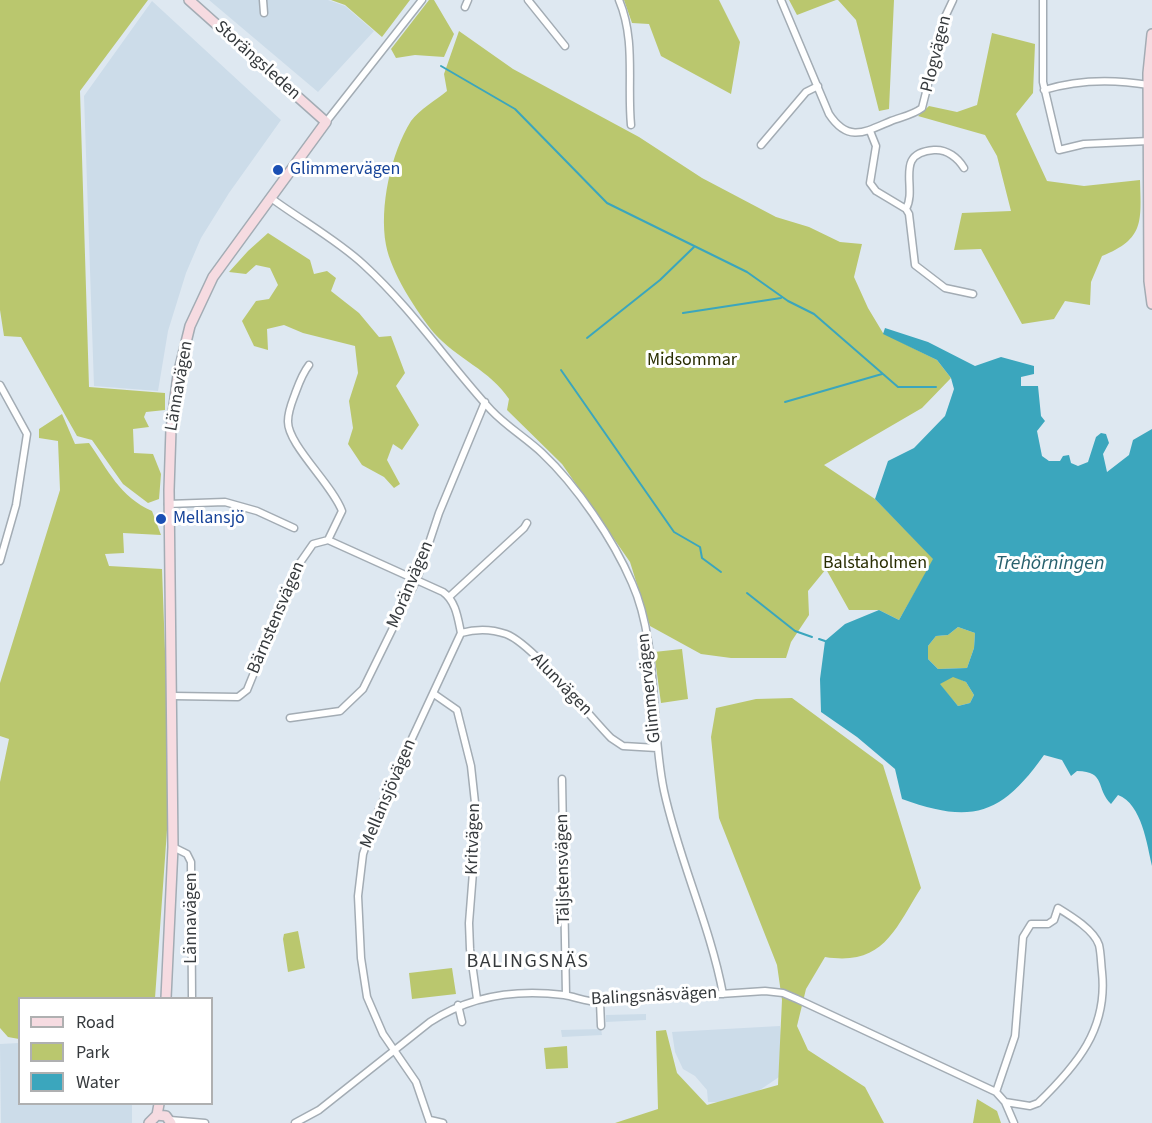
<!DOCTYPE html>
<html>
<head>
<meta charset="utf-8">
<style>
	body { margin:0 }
	#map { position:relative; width:1152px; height:1123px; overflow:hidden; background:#dee8f1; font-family:"Source Sans 3",sans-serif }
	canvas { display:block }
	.legend { position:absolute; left:18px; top:997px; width:195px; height:108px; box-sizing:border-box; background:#fff; border:2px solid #afb0b1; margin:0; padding:8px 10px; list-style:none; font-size:18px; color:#363a3d }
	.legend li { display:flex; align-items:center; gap:12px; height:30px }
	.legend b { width:30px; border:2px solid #afb0b1 }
</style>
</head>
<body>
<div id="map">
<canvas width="1152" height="1123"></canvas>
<ul class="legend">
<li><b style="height:8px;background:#f6dbe1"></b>Road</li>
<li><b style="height:16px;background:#bac76e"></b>Park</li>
<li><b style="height:16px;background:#3ba6bd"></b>Water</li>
</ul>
</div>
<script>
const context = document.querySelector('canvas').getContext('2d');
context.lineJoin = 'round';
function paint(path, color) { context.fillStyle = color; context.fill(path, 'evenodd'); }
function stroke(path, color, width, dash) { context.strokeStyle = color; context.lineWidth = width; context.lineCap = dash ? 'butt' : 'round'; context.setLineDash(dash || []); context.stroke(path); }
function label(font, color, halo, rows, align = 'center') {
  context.font = font + ' "Source Sans 3",sans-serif'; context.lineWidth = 6; context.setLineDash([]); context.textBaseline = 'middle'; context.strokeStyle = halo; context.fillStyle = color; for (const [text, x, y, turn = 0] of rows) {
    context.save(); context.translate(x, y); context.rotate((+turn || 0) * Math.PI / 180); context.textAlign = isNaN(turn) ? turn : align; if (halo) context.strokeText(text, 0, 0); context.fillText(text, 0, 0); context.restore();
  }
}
const built = new Path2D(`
	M209 0H328L345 6 374 31 318 92Z
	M152 1 281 120 229 193 201 238 186 273 168 331 158 391 94 386 84 96Z
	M646 1014V1020L606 1022V1015Z
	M780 1026 785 1073 742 1102H708L707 1090 695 1076 683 1069 675 1052 672 1032Z
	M601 1029 602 1035 562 1037 561 1030Z
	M19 1043 20 1104H132V1123H1L0 1044Z`);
const green = new Path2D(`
	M0 0H148L80 91 89 387 165 393V410L146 412 144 417 149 427 133 429 134 453 153 454 161 474 159 499 148 503 123 484 92 440 77 436 21 337 4 336 0 310Z
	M331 0H410L382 37 345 5Z
	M429 0H434L454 34 444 57 415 55 396 58 391 49Z
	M624 0H719L740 42 731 94 661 56 649 24 632 23Z
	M789 0H836L797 15Z
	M838 0H894L889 109 879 111 856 20Z
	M459 31 513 69 639 137 702 178 776 217 809 227 840 242 862 244 854 277 868 308 883 333 937 360 951 378 922 408 824 465 875 499 934 559 899 620 879 610H849L826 569 808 591 809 615 791 642 786 658H731L701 654 650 626 630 562 562 464 507 410 509 399C491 371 456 358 434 333 416 311 391 272 386 245 379 207 391 153 411 121 419 110 436 100 447 91L444 74Z
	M992 33 1035 44 1033 93 1016 114 1047 181 1084 186 1140 180C1141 221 1145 239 1102 256L1091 282 1090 305 1065 301 1054 319 1022 324 981 249 954 250 962 213 1011 211 997 156 985 135 918 116 929 106 957 112 977 105Z
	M268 233 310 260 314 274 327 271 336 278 331 291 359 313 379 337 391 336 405 373 396 386 419 425 402 450 393 444 387 460 400 484 394 488 384 477 362 465 348 444 353 428 349 401 358 373 355 346 303 333 284 325 267 329 268 350 254 346 242 321 256 301 269 299 278 285 270 268 256 265 246 274 229 272 248 251Z
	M62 414 75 444 89 443C108 470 120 497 152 511L161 535 123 533 124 553 105 554 109 566 162 569 170 788 155 998H20L19 1039 8 1037 0 1028V782L9 739 0 736V683L60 490 58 441 39 438V429Z
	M958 627 975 633 974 648 967 668 938 669 928 659V646L936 636 948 635Z
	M682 649 688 699 661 703 654 652Z
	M953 676 966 682 974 695 970 703 958 706 939 684Z
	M792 698 883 765 921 888C894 931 883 966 825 957L806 989 797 1026 808 1050 865 1087 884 1123H615L658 1109 656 1031 666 1030 677 1073 707 1105 778 1085 782 1000 777 965 719 818 711 737 716 708 756 699Z
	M298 931 305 968 288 972 283 939 284 934Z
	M452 968 456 994 412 999 409 973Z
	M567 1046 568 1068 546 1069 544 1048Z
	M977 1099 997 1111 1001 1123H973Z`);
const water = new Path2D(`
	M885 328 928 342 975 366 1001 357 1034 366V374L1021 377V386H1038L1041 416 1045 421 1037 431 1042 456 1049 461H1060L1063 456 1069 455 1071 463 1078 466 1088 462 1096 437 1101 433 1106 434 1109 443 1103 454 1107 472 1129 455 1133 440 1152 429V866C1147 845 1142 804 1118 795L1111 804C1095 788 1107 772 1077 771L1071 776 1062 760 1044 755C1001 816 971 824 902 799L895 769 857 737 821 712 820 679 825 641 845 624 879 610 899 620 933 559 875 499 888 461 914 448 945 416 954 389 951 378 937 360 883 334ZM958 627 975 633 974 648 967 668 938 669 928 659V646L936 636 948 635ZM953 677 966 682 974 695 970 703 958 706 940 684Z`);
const stream = new Path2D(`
	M441 66 515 109 607 203 747 272 788 301 814 314 898 387H936
	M683 313 781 298
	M587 338 660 280 694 247
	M561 370 674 532 700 547 702 558 721 572
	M785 402 882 374
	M747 593 795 631 812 637
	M819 639 825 641`);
const street = new Path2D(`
	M263 0 264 13
	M528 0 565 46
	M619 0C636 40 627 83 631 125
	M781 0 829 114C848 143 865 132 891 121 901 117 913 115 922 108L945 17 953 0
	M1043 0V82L1059 150 1084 144 1149 141
	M465 7 468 0
	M1044 90C1079 79 1113 79 1149 85
	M326 122 422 0
	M870 131 876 146 870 183 876 191 906 209C918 187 893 153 934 150 947 149 958 158 964 168
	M761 145 806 92 818 86
	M271 198C302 221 336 239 364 265 412 309 448 363 491 410 506 426 526 438 542 453 577 486 613 539 632 583 659 643 650 725 664 791 679 860 710 925 723 994
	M906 209 909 214 915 265 945 288 973 294
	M0 385 27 434 16 505 0 561
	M168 504 225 502 257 511 294 528
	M328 540 443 592C456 601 458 619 461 633L376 816 363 854 358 896 361 958 367 997 383 1034 416 1082 430 1123
	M449 597 524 528 527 523
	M461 633C475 629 492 629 506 634 533 644 588 715 611 738L623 746 657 748
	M434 694 457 710 471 766 477 821 469 923 470 949 477 999
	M173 696 238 697 247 690 297 567 313 544 328 540 342 511C332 484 287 444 288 421 288 411 292 402 295 394 299 383 302 374 309 365
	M290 718 340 711 363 689 417 579 439 513 485 402
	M562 779 566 995
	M173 847 187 854 191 862 192 998
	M600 1002 601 1026
	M458 1005 462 1022
	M996 1092 1015 1036 1023 937 1031 924H1048L1054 920 1058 908C1071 916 1094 930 1099 945 1101 953 1101 964 1102 972 1108 1029 1077 1065 1038 1103L1030 1106 1005 1102
	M170 1120 205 1123
	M430 1120 443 1123
	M295 1123 319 1110 430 1022C471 995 516 989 564 995 576 997 587 1002 600 1002L765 991 783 993 797 999 996 1092 1005 1102 1014 1123`);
const secondary = new Path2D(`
	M1152 34 1148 73 1149 281 1152 304
	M166 998 173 847 169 490 171 429 178 375 190 326 213 277 326 122 189 0
	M157 1115 166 1116 171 1123
	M149 1123 157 1115 159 1104`);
const markers = [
	[278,170,6,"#1a4fb4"],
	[161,519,6,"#1a4fb4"]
];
const streetNames = [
	["Plogvägen",937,54,-76],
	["Storängsleden",257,61,42],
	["Lännavägen",180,386,-80],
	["Moränvägen",411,585,-67],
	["Bärnstensvägen",277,618,-67],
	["Alunvägen",561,685,46],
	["Glimmervägen",650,688,-96],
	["Mellansjövägen",389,794,-67],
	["Kritvägen",474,839,-88],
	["Täljstensvägen",564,869,-91],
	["Lännavägen",192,918,-90],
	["Balingsnäsvägen",654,997,-3]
];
const transitNames = [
	["Glimmervägen",290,170],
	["Mellansjö",173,519]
];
const parkNames = [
	["Midsommar",692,361],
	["Balstaholmen",875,564]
];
const waterNames = [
	["Trehörningen",1050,565]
];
const neighbourhoodNames = [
	["BALINGSNÄS",528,963]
];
paint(built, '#ccdce9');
paint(green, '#bac76e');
paint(water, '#3ba6bd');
stroke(stream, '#3ba6bd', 2);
stroke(street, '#a3acb4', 9);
stroke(secondary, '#a3acb4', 12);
stroke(street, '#fff', 6);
stroke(secondary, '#f6dbe1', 9);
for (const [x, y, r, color] of markers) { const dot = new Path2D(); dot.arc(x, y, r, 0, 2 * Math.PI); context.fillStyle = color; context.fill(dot); stroke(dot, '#fff', 2); }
label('18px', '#363a3d', '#fff', streetNames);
label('18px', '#164399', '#fff', transitNames, 'left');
label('18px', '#292d02', '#fff', parkNames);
label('italic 20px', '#27606d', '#fff', waterNames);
context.letterSpacing = '1.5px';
label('20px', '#363a3d', '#fff', neighbourhoodNames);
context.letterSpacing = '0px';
</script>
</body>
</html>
